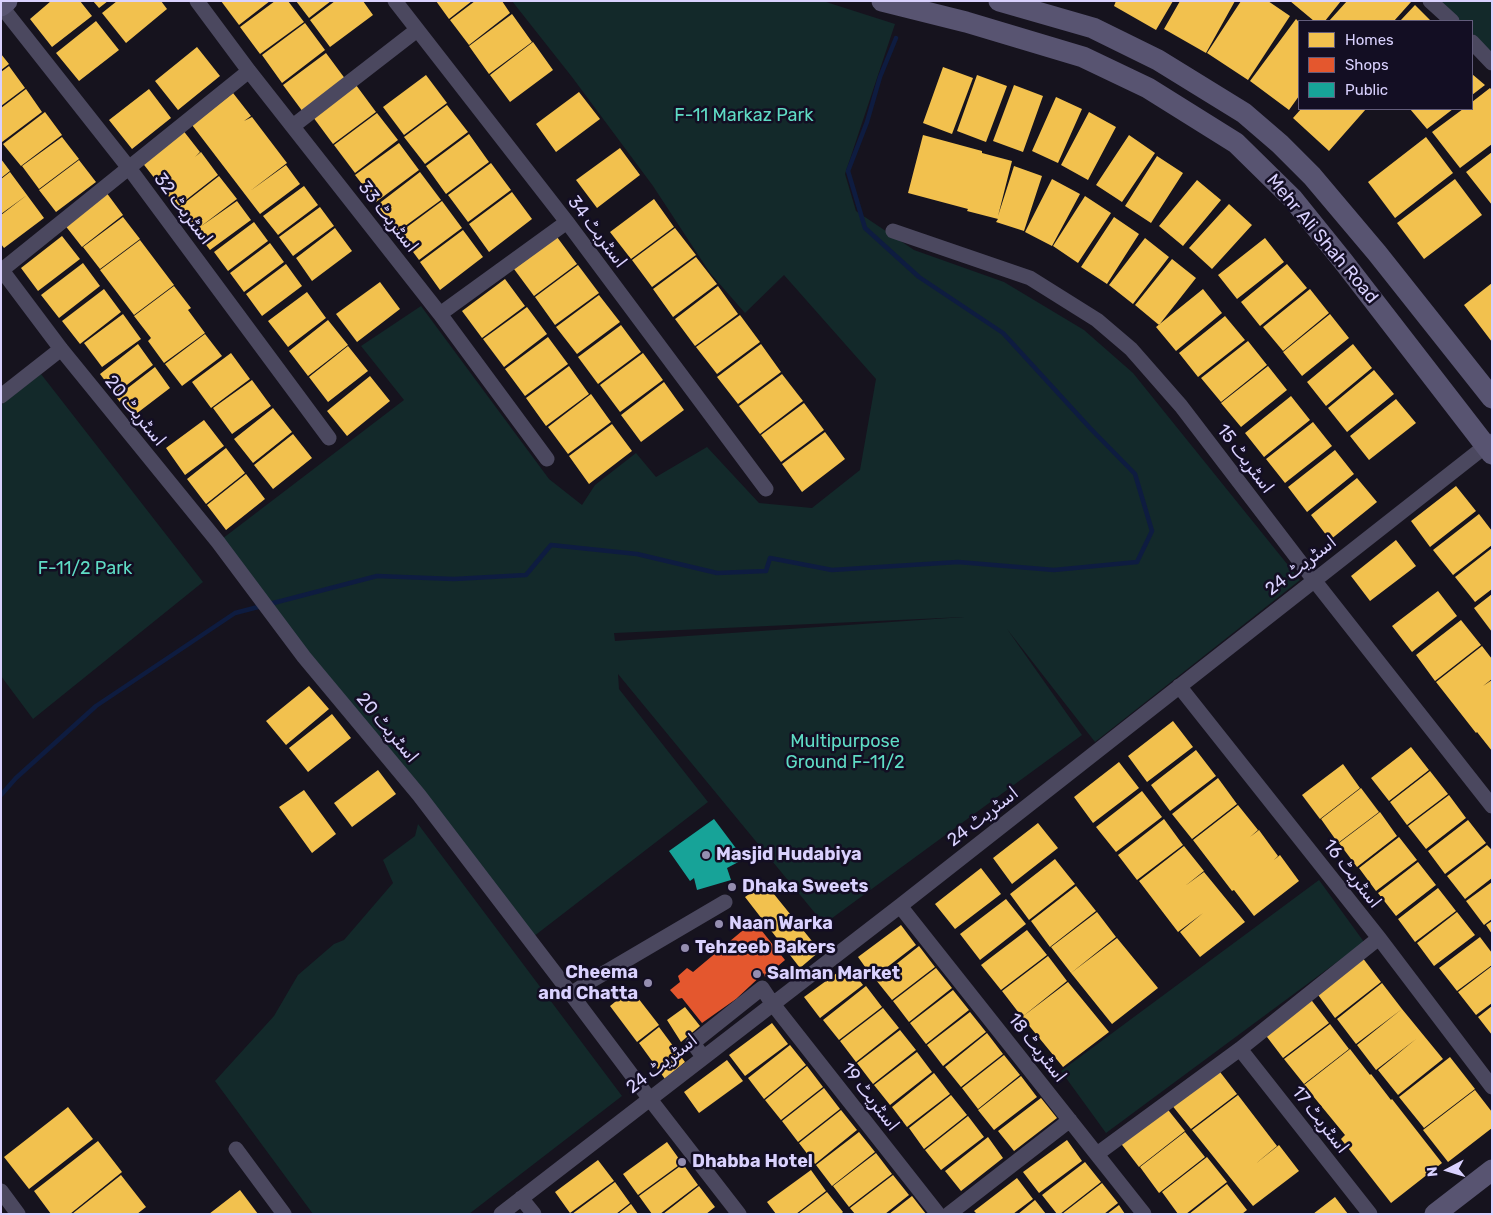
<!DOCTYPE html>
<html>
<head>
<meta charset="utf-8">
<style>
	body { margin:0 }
	#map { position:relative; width:1493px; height:1215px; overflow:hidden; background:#16131e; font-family:Rubik,sans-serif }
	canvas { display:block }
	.frame { position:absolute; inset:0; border:2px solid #d9d1fe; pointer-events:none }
	.legend { position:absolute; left:1298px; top:20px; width:175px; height:90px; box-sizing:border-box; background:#130e23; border:1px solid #625c7b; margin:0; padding:6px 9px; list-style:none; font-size:15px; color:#d9d1fe }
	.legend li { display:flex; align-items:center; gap:10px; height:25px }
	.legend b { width:25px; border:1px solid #625c7b }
	.north { position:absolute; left:1423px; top:1145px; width:50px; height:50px; -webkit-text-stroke:4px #130e23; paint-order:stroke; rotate:264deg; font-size:14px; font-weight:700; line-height:20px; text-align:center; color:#d9d1fe }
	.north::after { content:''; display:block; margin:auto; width:18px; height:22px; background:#d9d1fe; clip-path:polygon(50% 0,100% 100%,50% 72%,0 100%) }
</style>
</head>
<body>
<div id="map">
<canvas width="1493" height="1215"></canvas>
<div class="frame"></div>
<ul class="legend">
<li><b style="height:14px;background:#f2c14e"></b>Homes</li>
<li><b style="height:14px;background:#e4572e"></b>Shops</li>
<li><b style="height:14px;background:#17a398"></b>Public</li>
</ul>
<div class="north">N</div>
</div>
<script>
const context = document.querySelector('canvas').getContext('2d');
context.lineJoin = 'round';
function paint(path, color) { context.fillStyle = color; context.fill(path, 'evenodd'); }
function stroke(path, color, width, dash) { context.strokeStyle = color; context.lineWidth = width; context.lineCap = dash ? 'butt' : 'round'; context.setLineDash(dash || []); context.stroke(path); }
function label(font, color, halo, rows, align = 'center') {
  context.font = font + ' Rubik,"Noto Sans Arabic",sans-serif'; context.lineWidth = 5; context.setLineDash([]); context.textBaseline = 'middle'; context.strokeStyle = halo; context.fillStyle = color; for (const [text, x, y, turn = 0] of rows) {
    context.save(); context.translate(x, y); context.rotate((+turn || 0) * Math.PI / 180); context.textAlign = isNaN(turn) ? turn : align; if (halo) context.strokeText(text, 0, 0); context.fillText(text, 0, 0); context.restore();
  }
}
const green = new Path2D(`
	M512 1H823L895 24 845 174 856 211 914 250 1004 282 1084 330 1133 373 1300 580 1095 742 1007 629 1082 735 824 924 618 674 619 689 708 802 529 940 218 542 404 400 361 346 421 306 549 479 582 505 595 485 636 453 656 477 707 447 759 503 812 508 860 470 876 379 784 275 745 313 710 273 653 186 572 77ZM964 617 615 641 614 633H615Z
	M1438 1H1492V55L1484 45 1472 33V21H1459Z
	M41 374 203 582 33 719 1 676V405Z
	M418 824 622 1096 469 1214H313L215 1081 274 1016 298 975 334 944 344 940 393 883 383 860 415 836Z
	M1319 880 1364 942 1106 1133 1061 1071Z`);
const homes = new Path2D(`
	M51 1H80L92 16 52 47 30 19Z
	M93 1H108L99 8Z
	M117 1H161L167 9 126 43 102 13Z
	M221 1H270L239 25Z
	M275 1H288L304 22 260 54 240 27Z
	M296 1H331L309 18Z
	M335 1H363L373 15 330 47 310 20Z
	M436 1H472L449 19Z
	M475 1H502L510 13 469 45 450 20Z
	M1116 1H1173L1156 30 1114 6Z
	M1180 1H1235L1206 53 1164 29Z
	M1241 1H1268L1290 16 1248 80 1207 53Z
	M1290 1H1341L1325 21H1314Z
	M1347 1H1410L1411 2 1394 21H1329Z
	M1415 5 1431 21H1400Z
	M512 14 532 42 489 74 469 46Z
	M1296 19 1299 22V96L1289 110 1250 81Z
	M96 21 119 50 79 81 56 53Z
	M305 23 325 50 282 83 262 55Z
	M533 42 553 70 510 102 490 75Z
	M197 47 220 76 178 110 155 81Z
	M326 53 346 80 303 112 283 85Z
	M1 54 9 64 1 70Z
	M9 66 25 88 1 106V72Z
	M943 67 973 78 952 134 923 123Z
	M1472 74 1485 85 1472 95Z
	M426 75 447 103 404 135 383 107Z
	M977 75 1007 86 986 142 957 131Z
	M356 85 376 112 333 144 313 117Z
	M1014 85 1043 96 1023 152 993 141Z
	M1490 88 1492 90V144L1460 168 1432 132 1463 109H1472V102Z
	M26 89 42 112 2 142 1 108Z
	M149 89 171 118 132 149 109 120Z
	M579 92 600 119 556 152 536 124Z
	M233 93 251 116 244 121 252 117 287 163 250 191 286 165 300 184 260 214 192 125Z
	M1056 97 1082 109 1058 163 1032 151Z
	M447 105 468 132 425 164 404 137Z
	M1301 109H1366L1329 151 1293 118Z
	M1410 109H1453L1427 129Z
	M45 112 62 135 21 166 3 144Z
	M1089 112 1116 127 1088 180 1061 165Z
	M377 113 398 140 355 173 334 145Z
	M182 129 200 152 195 157 201 152 218 175 177 207 141 161Z
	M469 134 489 162 446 194 426 166Z
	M923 135 982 151V153L1012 161 998 216 1014 166 1042 176 1024 231 996 222 998 219 967 211 968 209 908 193Z
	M1129 135 1155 153 1122 202 1096 185Z
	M62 137 79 159 39 189 22 166Z
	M1426 137 1453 173 1395 218 1368 182Z
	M399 143 419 170 376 202 355 175Z
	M620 148 640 175 597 208 576 180Z
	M1492 152V205L1466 172Z
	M1157 156 1183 173 1151 223 1125 206Z
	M1 159 10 171 1 178Z
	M79 160 96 182 56 212 39 190Z
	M491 163 511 190 468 222 448 195Z
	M10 172 27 195 1 214V179Z
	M420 172 441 200 397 232 377 205Z
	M219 176 237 199 200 227 237 201 251 220 210 250 178 208Z
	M1052 179 1080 194 1052 246 1025 232Z
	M1455 179 1482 215 1424 259 1397 223Z
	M1197 180 1221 200 1183 246 1159 226Z
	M304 186 318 205 278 235 263 216Z
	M106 192 123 215 82 247 64 224Z
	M512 192 532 219 489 252 469 224Z
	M27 195 44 218 4 248 1 244V215Z
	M1085 196 1111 213 1078 263 1053 246Z
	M654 199 674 227 631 259 610 232Z
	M442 201 462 228 419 260 399 233Z
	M1229 204 1252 225 1212 269 1189 248Z
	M320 207 334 226 293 256 279 237Z
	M123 217 140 239 100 269 83 247Z
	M1114 217 1139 234 1107 284 1081 267Z
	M254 222 268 241 228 271 214 252Z
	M335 228 352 251 312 281 296 258Z
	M675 228 696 255 652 287 632 260Z
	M463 230 483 257 440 290 420 262Z
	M62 236 80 259 38 291 21 268Z
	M557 237 577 264 534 296 514 269Z
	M1145 238 1169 257 1133 304 1109 285Z
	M1265 238 1284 262 1237 299 1218 275Z
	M140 240 174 285 134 315 100 270Z
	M270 243 284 262 244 292 230 273Z
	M696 257 717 284 673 317 653 289Z
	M1172 259 1196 278 1159 325 1135 305Z
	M83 263 100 286 59 318 41 295Z
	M286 264 302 286 262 316 246 294Z
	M1287 264 1307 288 1260 326 1241 302Z
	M578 265 599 293 555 325 535 297Z
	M505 279 525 306 482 338 462 311Z
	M380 282 400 309 357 342 336 314Z
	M1492 283V342L1464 305Z
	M174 286 191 308 188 310 205 333 164 363 148 341 151 338 134 316Z
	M718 286 738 314 695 346 675 319Z
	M104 289 121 312 80 344 62 321Z
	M1203 289 1222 313 1176 351 1156 327Z
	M1310 289 1329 313 1283 351 1263 327Z
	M307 292 326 318 288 347 268 321Z
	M599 295 620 322 577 354 556 327Z
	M527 307 547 334 504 367 483 339Z
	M123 314 141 339 102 367 84 343Z
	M1330 314 1349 338 1302 376 1283 352Z
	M740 315 760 342 717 374 696 347Z
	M1225 316 1245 340 1198 377 1179 353Z
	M328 320 348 345 308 376 289 351Z
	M621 325 641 352 598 384 578 357Z
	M205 334 222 356 182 386 165 364Z
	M548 337 568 364 525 396 505 369Z
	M1248 341 1267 365 1221 402 1201 378Z
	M138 344 153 365 115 394 100 374Z
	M761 344 781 372 738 404 717 377Z
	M1353 344 1372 368 1326 406 1307 382Z
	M348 346 368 371 328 402 309 377Z
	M231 353 250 379 211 408 192 382Z
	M643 353 663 380 620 412 600 385Z
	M569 366 589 394 546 426 526 398Z
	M1268 366 1287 390 1241 427 1221 403Z
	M155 367 170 388 132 417 116 397Z
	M1374 370 1394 394 1347 432 1328 408Z
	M782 374 803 401 760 434 739 406Z
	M370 376 390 401 347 436 327 411Z
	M252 380 271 406 232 434 213 408Z
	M664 382 684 410 641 442 621 415Z
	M591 394 611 422 568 454 548 427Z
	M1291 396 1310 420 1264 457 1245 433Z
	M1396 399 1416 423 1369 460 1350 436Z
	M804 403 824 430 781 462 761 435Z
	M273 408 292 432 253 463 234 439Z
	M204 420 224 446 185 475 166 448Z
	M1313 422 1332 446 1285 483 1266 459Z
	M612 424 632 451 589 484 569 456Z
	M825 432 845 459 802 492 782 464Z
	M293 434 312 458 273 489 254 465Z
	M226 448 245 473 206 504 187 479Z
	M1335 450 1354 474 1307 512 1288 487Z
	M246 474 265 499 226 530 207 505Z
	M1357 478 1377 502 1330 540 1311 515Z
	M1456 486 1476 511 1430 547 1411 521Z
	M1479 514 1492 531V545L1453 575 1433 550Z
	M1396 540 1416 566 1370 601 1351 576Z
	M1492 548V589L1475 602 1455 577Z
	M1438 591 1457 616 1412 652 1392 626Z
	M1492 594V632L1474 608Z
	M1461 620 1481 645 1435 681 1416 655Z
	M1482 646 1492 659V679L1483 686 1492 680V751L1477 732 1476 733 1436 682Z
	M309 686 329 709 286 745 266 721Z
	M332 714 351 738 308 772 289 748Z
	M1173 721 1193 747 1147 782 1128 756Z
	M1411 747 1429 770 1389 801 1371 778Z
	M1196 750 1216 776 1170 811 1151 785Z
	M1119 762 1139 788 1093 823 1074 797Z
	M1343 764 1360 788 1320 819 1302 795Z
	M378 770 396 794 352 827 334 803Z
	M1430 771 1448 794 1407 825 1390 802Z
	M1218 778 1237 804 1192 839 1172 814Z
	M1361 788 1379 812 1338 843 1321 819Z
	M304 790 336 834 312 853 279 807Z
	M1142 791 1162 817 1116 852 1096 827Z
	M1449 795 1466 818 1426 849 1408 826Z
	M1238 805 1258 830 1250 837 1259 830 1278 856 1274 860 1280 855 1299 881 1254 916 1234 890 1232 891 1193 840Z
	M1380 812 1397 836 1357 867 1339 843Z
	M1164 819 1183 845 1137 880 1118 855Z
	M1468 820 1486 843 1445 874 1428 851Z
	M1038 823 1058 848 1012 884 993 858Z
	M1399 837 1417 860 1376 891 1359 868Z
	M1487 845 1492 850V878L1465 899 1447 876Z
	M1184 846 1204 871 1185 886 1204 872 1245 922 1200 957 1180 932 1203 913 1178 932 1139 881Z
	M1055 859 1075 884 1029 920 1010 894Z
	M1418 862 1436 885 1396 916 1378 893Z
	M981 868 1001 894 955 929 935 904Z
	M1492 882V919L1484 925 1466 901Z
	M765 883 820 951 800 968 745 897Z
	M1076 886 1096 911 1050 947 1031 921Z
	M1438 888 1456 911 1415 942 1398 919Z
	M1006 899 1026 924 980 960 960 934Z
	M1097 912 1116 937 1071 973 1051 947Z
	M1457 912 1475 935 1434 966 1417 943Z
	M1492 921V934L1486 925Z
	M901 925 916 945 873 978 858 957Z
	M1027 930 1047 955 1001 990 981 965Z
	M1480 937 1492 953V965L1457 991 1439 968Z
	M1117 938 1158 988 1112 1024 1071 973Z
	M919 946 935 967 892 1000 876 980Z
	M1048 956 1067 981 1022 1017 1002 991Z
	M1362 957 1381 982 1335 1018 1316 992Z
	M848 965 863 985 820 1018 804 997Z
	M1492 966V1003L1476 1015 1458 992Z
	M936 968 952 988 909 1022 893 1001Z
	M1068 982 1109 1032 1063 1067 1022 1017Z
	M1382 983 1402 1009 1356 1044 1337 1019Z
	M866 986 882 1007 839 1040 823 1020Z
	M631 989 659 1025 637 1042 610 1006Z
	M953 990 969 1010 926 1044 910 1023Z
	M1309 997 1329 1023 1283 1058 1264 1033Z
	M1492 1006V1035L1478 1017Z
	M685 1007 700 1026 681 1042 667 1020Z
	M883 1008 899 1028 856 1062 840 1041Z
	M1402 1009 1443 1059 1398 1095 1378 1070 1416 1039 1376 1070 1357 1045Z
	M970 1012 986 1032 943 1066 927 1045Z
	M772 1023 788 1044 745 1076 729 1055Z
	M1330 1024 1349 1049 1304 1084 1284 1059Z
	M659 1027 685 1062 665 1079 639 1043Z
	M900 1030 916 1050 873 1084 857 1063Z
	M987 1033 1003 1054 961 1087 945 1067Z
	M790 1045 806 1065 764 1099 748 1078Z
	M1350 1049 1370 1075 1371 1074 1391 1100 1392 1099 1417 1131 1408 1138 1417 1131 1442 1163 1391 1203 1341 1139 1345 1135 1304 1085Z
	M917 1052 932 1072 890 1105 874 1085Z
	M1004 1055 1020 1075 978 1109 962 1088Z
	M1450 1057 1475 1089 1424 1128 1399 1097Z
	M727 1060 743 1081 699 1113 684 1092Z
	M807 1066 823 1087 781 1120 765 1100Z
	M1217 1068 1237 1094 1191 1129 1171 1104Z
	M934 1073 950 1094 907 1127 892 1107Z
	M1021 1076 1037 1097 994 1130 978 1110Z
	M824 1088 840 1109 798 1142 782 1121Z
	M1475 1090 1492 1112V1128L1448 1162 1423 1130Z
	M951 1095 967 1115 924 1149 909 1128Z
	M1238 1095 1277 1146 1254 1165 1279 1145 1299 1171 1253 1206 1192 1130Z
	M1041 1098 1057 1118 1014 1151 998 1131Z
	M1165 1106 1185 1131 1139 1167 1119 1141Z
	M68 1107 93 1139 29 1189 4 1157Z
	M841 1110 857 1130 815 1164 799 1143Z
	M968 1116 984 1137 941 1170 925 1150Z
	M859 1132 875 1152 832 1186 816 1165Z
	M1185 1132 1205 1157 1159 1193 1140 1167Z
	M988 1137 1003 1158 961 1191 945 1171Z
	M1067 1140 1082 1161 1039 1193 1023 1172Z
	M98 1141 122 1172 70 1214H51L34 1191Z
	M667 1142 682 1163 638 1195 623 1174Z
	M876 1153 892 1174 849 1207 833 1186Z
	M1207 1157 1227 1182 1186 1214H1178L1162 1192Z
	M598 1160 614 1181 570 1213 555 1192Z
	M1085 1162 1101 1182 1060 1214H1057L1042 1195Z
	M683 1164 698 1185 660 1214H652L639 1196Z
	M811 1170 826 1191 796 1214H776L767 1202Z
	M121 1175 146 1207 137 1214H72Z
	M893 1175 909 1195 885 1214H855L850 1208Z
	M1017 1178 1033 1199 1013 1214H977L974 1211Z
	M615 1182 630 1203 616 1214H572Z
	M1102 1183 1118 1203 1104 1214H1062Z
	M1227 1184 1247 1210 1242 1214H1189Z
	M699 1186 715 1207 706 1214H663Z
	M240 1190 258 1214H209Z
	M827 1192 843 1212 841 1214H798Z
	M912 1196 926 1214H889Z
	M1335 1197 1348 1214H1313Z
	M1035 1200 1046 1214H1018Z
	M631 1204 638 1214H618Z
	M1119 1205 1125 1214H1107Z`);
const shops = new Path2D(`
	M754 921 785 960 765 977 764 973 736 999 702 1023 682 998 678 999 670 990 680 982 678 976 687 968 693 972Z`);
const public = new Path2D(`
	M714 819 744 859 727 868 731 880 697 890 694 878 690 881 669 851Z`);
const stream = new Path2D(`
	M1 795 16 778 96 706 235 613 377 576 454 579 526 575 551 545 637 554 717 573 766 571 770 558 832 570 958 562 1054 570 1137 562 1152 531 1135 474 1090 428 1003 333 919 277 865 228 848 171 867 122 880 77 896 38`);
const street = new Path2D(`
	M197 1 249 71 440 314 547 459
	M395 1 567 222 766 489
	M1430 1 1452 21
	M1 6 129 168 329 438
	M1472 42 1492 63
	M293 126 417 30
	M893 231 1030 278 1097 320 1131 349 1181 406 1314 580 1492 806
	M1 269 61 349 218 542 304 657 419 795 571 994 649 1098 739 1214
	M2 270 249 71
	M440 314 567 222
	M1 396 61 349
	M1179 686 1379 938 1492 1087
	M900 906 1144 1214
	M571 994 589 982 725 902
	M1240 1049 1370 1214
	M703 1057 693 1043 762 988 772 1003 938 1214
	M236 1149 284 1214
	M1097 1154 1240 1049 1379 938
	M1 1191 18 1214
	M521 1198 534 1214
	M501 1214 900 906 1492 441
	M949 1214 1070 1120`);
const secondary = new Path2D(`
	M882 1 966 22 1083 57 1148 88 1236 143 1293 199 1343 261 1492 454
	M999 1 1093 28 1158 60 1244 113 1280 144 1312 176 1377 253 1492 398
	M1 6 7 1
	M1435 1214 1492 1170`);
const markers = [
	[706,855,5,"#958eb0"],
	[732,887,5,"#958eb0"],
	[719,924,5,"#958eb0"],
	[685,948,5,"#958eb0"],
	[757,974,5,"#958eb0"],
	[648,983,5,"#958eb0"],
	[682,1162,5,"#958eb0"]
];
const parkNames = [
	["F-11 Markaz Park",744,116],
	["F-11/2 Park",85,569],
	["Multipurpose",845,742],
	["Ground F-11/2",845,763]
];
const streetNames = [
	["اسٹریٹ 32",183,209,53],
	["اسٹریٹ 33",388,217,52],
	["اسٹریٹ 34",597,232,53],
	["Mehr Ali Shah Road",1322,239,50],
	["اسٹریٹ 20",135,411,51],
	["اسٹریٹ 15",1245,459,53],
	["اسٹریٹ 24",1301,566,-38],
	["اسٹریٹ 20",387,728,50],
	["اسٹریٹ 24",983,817,-38],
	["اسٹریٹ 16",1352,874,52],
	["اسٹریٹ 18",1037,1048,52],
	["اسٹریٹ 24",662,1064,-38],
	["اسٹریٹ 19",870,1097,52],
	["اسٹریٹ 17",1320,1120,52]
];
const poiNames = [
	["Masjid Hudabiya",716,855],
	["Dhaka Sweets",742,887],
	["Naan Warka",729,924],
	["Tehzeeb Bakers",695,948],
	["Cheema",638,973,"right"],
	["and Chatta",638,994,"right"],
	["Salman Market",767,974],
	["Dhabba Hotel",692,1162]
];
paint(green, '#13292a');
paint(homes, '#f2c14e');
paint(shops, '#e4572e');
paint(public, '#17a398');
stroke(stream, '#0e1c40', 4.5);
stroke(street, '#4b485f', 15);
stroke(secondary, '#585471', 21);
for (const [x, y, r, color] of markers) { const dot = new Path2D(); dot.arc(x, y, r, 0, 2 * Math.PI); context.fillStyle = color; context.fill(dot); stroke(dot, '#130e23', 2); }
label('18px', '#5fdcc5', '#130e23', parkNames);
label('18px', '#d9d1fe', '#130e23', streetNames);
label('bold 18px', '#d9d1fe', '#130e23', poiNames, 'left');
</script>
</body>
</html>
